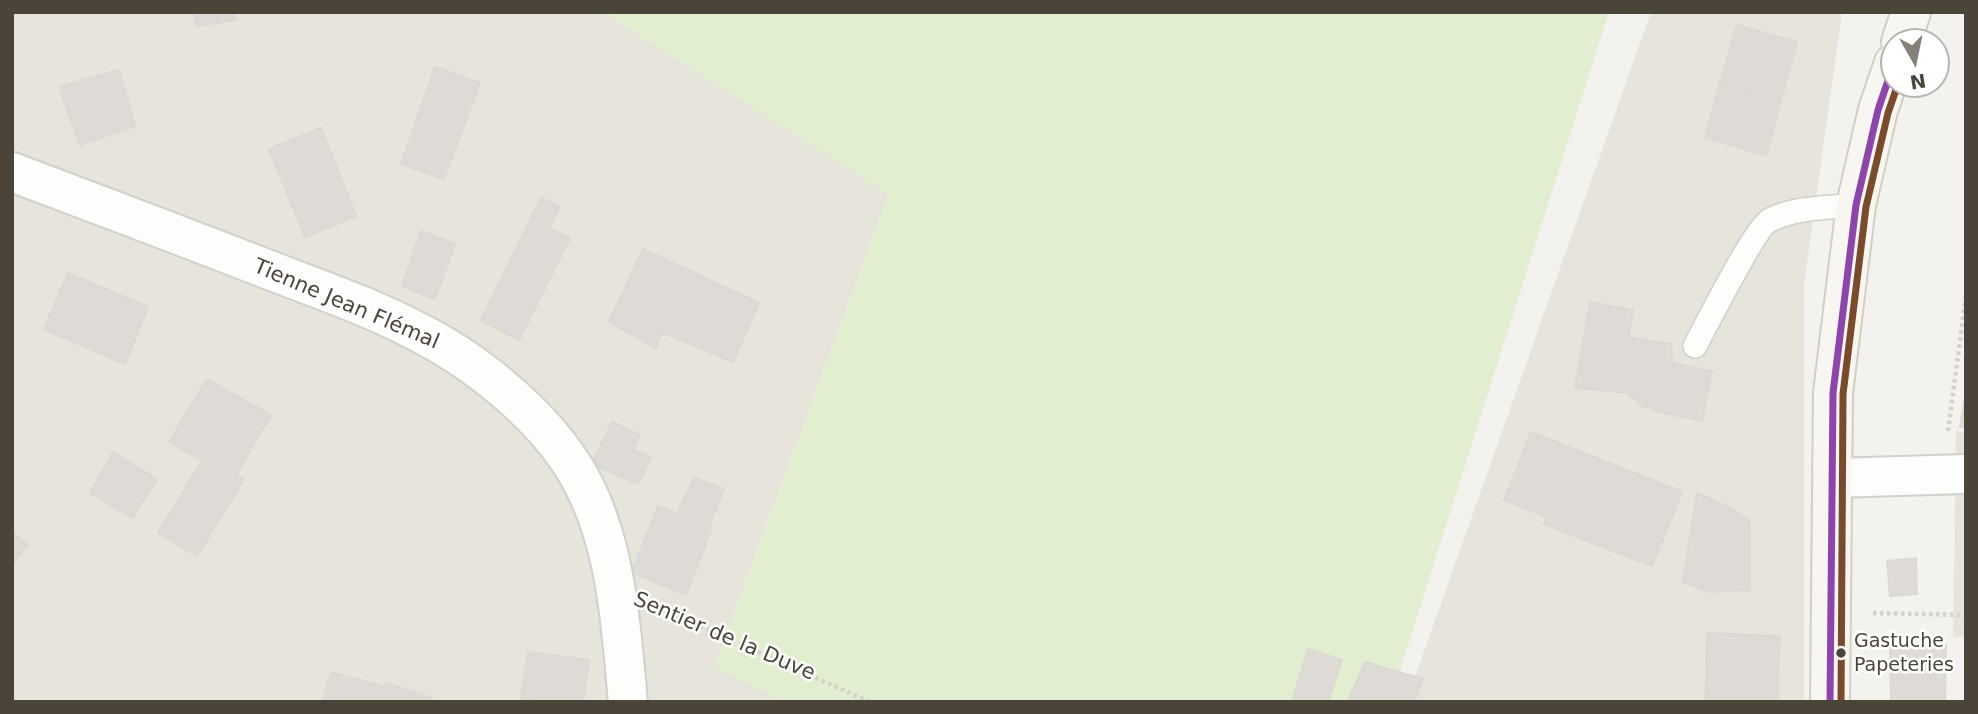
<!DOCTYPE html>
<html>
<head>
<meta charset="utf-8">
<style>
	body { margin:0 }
	#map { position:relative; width:1978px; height:714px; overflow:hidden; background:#f4f2ee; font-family:"DejaVu Sans",sans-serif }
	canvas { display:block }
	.frame { position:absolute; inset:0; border:14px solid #4b4439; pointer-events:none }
	.north { position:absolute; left:1880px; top:28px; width:70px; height:70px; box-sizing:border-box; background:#fff; border:2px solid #b7b4b0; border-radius:50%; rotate:171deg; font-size:19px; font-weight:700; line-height:28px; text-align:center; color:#4b4439 }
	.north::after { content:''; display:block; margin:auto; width:24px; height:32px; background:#868178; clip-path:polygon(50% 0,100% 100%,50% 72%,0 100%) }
</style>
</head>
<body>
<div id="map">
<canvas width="1978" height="714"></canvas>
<div class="frame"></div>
<div class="north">N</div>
</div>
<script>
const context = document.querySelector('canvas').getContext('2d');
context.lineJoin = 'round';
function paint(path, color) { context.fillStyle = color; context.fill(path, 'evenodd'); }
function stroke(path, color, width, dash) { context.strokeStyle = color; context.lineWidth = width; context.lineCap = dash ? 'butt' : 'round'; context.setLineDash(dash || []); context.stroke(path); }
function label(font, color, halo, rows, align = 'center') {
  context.font = font + ' "DejaVu Sans",sans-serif'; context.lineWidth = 5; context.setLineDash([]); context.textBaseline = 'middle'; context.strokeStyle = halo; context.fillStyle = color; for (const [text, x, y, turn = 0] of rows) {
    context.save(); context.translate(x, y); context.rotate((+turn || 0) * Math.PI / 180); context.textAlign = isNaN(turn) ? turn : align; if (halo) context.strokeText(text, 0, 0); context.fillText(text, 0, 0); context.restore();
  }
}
const residential = new Path2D(`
	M12 12H603L889 194 714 666 786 702H12Z
	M1651 12H1842L1804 285V702H1406Z`);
const green = new Path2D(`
	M603 12H1609L1390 702H786L714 667 888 194Z`);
const parking = new Path2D(`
	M1956 431 1966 432V637H1953Z`);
const building = new Path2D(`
	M194 12H234L236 20 197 26Z
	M1737 25 1797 42 1781 100 1720 83Z
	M435 67 480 83 444 179 401 164Z
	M119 70 135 126 80 145 59 87Z
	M1720 83 1781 100 1766 156 1705 137Z
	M321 128 356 216 305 237 269 149Z
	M541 198 560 206 549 229 570 238 519 340 481 320Z
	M421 231 455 244 435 299 402 286Z
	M643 249 759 303 733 362 662 332 656 348 609 322Z
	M68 273 148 307 125 364 44 329Z
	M1590 302 1633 310 1629 337 1671 344 1672 363 1712 371 1702 421 1654 411 1651 408 1638 405 1637 399 1630 397V393L1575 388Z
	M207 379 271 415 236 475 244 479 197 556 158 533 202 461 169 442Z
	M1966 392V427H1960Z
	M612 422 640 435 633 450 651 457 638 484 592 464Z
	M1531 432 1682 492 1652 566 1544 524 1547 517 1504 500Z
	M113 452 157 479 132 518 90 493Z
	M694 478 724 489 709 526 712 528 686 595 632 572 658 506 677 514Z
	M1697 493 1733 509 1750 522V590L1709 592 1683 582Z
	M12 532 28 545 12 565Z
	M1916 558 1917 594 1890 596 1887 561Z
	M1707 633 1780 636 1778 681 1706 679Z
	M1890 644 1946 645 1945 702H1891Z
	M1308 649 1342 660 1328 702H1292Z
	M528 652 589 660 583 702H545L521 698Z
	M1365 662 1423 679 1414 702H1348Z
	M331 672 385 687 386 683 432 698 431 702H323Z
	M1706 679 1778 681V702H1705Z`);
const path = new Path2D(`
	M1948 431 1966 296
	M662 609 870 702
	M1873 613 1966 615`);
const service = new Path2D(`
	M1695 346C1706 326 1756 226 1770 220 1796 207 1827 208 1856 205`);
const minor = new Path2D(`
	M12 172C94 203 177 234 259 266 312 287 370 306 420 333 479 363 546 418 579 476 617 544 621 626 628 702
	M1833 478 1966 474`);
const secondary = new Path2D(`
	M1901 42 1911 12
	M1830 702 1833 393 1856 205 1878 110 1894 63`);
const bus1 = new Path2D(`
	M1830 702 1833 393 1856 205 1878 110 1894 63`);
const bus2 = new Path2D(`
	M1841 702 1843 394 1866 207 1888 113 1898 84`);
const markers = [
	[1841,653,6,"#4b4439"]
];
const busNames = [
	["Gastuche",1854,642],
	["Papeteries",1854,666]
];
const streetNames = [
	["Tienne Jean Flémal",346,305,23],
	["Sentier de la Duve",724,637,23]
];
paint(residential, '#e7e4dc');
paint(green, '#e1eecf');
paint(parking, '#e6e3df');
paint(building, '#dedbd6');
stroke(building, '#dcd9d4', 2);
stroke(service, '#d2d0cb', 26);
stroke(minor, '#d2d0cb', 42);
stroke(secondary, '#d3cfc5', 42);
stroke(path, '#d3d2cc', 4.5, [3.5, 3.5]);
stroke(service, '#fdfdfc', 23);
stroke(minor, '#fdfdfc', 38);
stroke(secondary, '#f7f6f1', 38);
stroke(bus1, '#8e44ad', 7);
stroke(bus2, '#7a4b2a', 7);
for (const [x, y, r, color] of markers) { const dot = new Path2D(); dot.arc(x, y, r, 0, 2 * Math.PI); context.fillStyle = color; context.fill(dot); stroke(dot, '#fff', 2.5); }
label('19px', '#4b4439', '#fff', busNames, 'left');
label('21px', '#4b4439', '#fff', streetNames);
</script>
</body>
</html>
